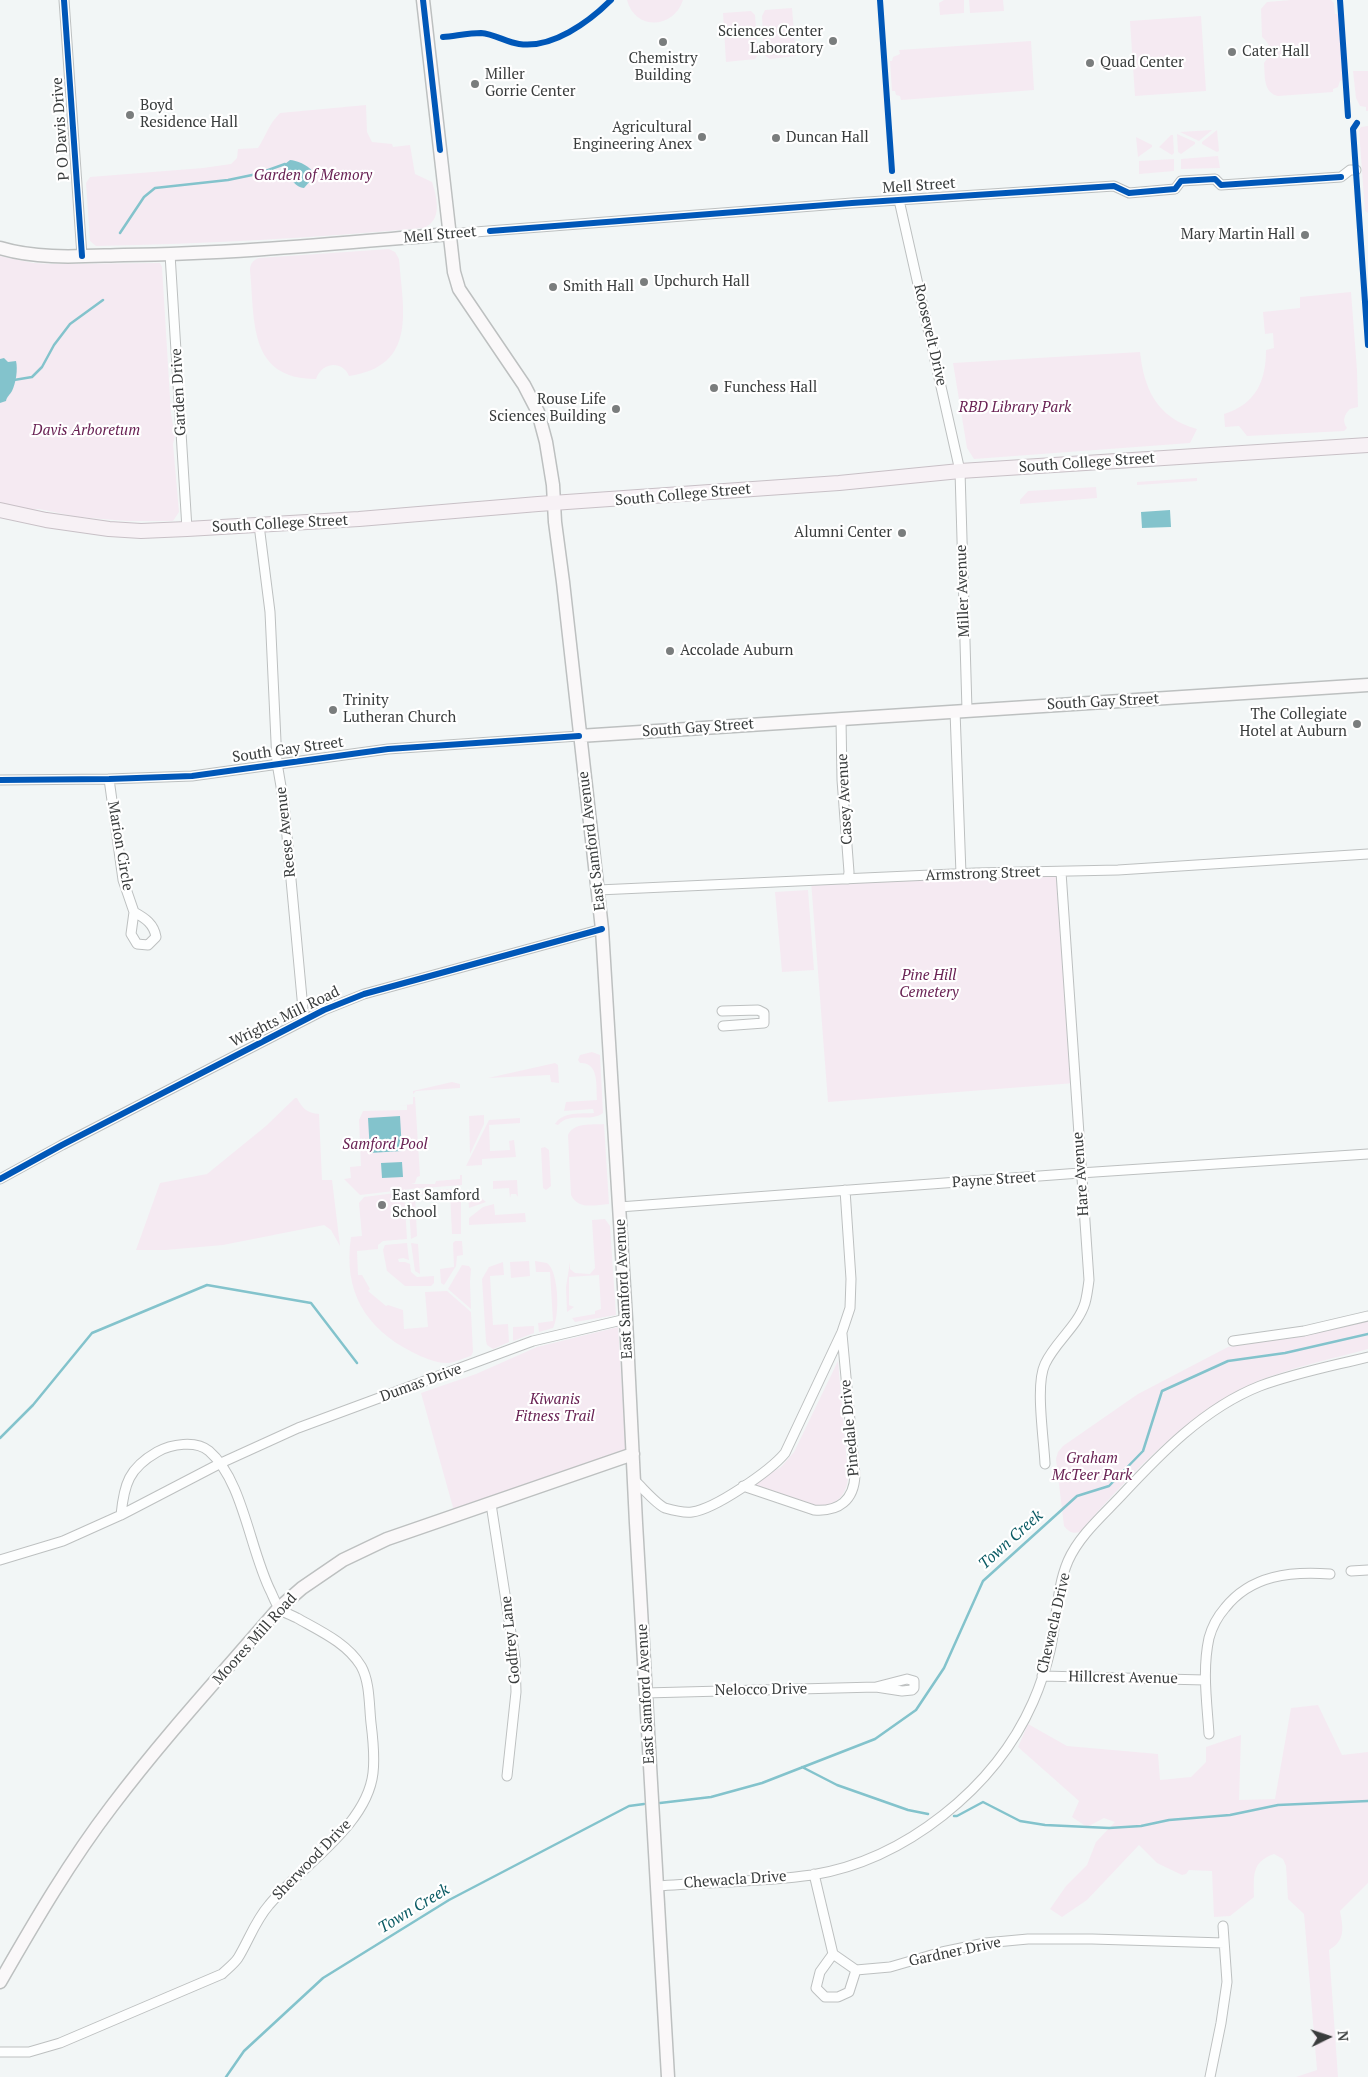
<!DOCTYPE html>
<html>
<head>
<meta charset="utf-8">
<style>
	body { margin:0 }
	#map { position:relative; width:1368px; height:2077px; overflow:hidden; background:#f2f6f6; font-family:"PT Serif",serif }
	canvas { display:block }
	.north { position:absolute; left:1303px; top:2012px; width:50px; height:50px; -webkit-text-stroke:4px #fff; paint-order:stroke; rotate:86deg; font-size:14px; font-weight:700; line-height:20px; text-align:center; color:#393c3c }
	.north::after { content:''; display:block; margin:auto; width:18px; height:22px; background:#393c3c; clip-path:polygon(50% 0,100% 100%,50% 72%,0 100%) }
</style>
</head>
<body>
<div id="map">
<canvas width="1368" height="2077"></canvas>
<div class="north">N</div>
</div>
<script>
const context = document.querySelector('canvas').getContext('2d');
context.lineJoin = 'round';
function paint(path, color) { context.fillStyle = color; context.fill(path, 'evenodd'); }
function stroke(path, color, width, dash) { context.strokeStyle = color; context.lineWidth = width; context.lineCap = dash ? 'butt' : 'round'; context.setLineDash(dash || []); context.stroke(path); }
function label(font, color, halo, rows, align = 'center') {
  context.font = font + ' "PT Serif",serif'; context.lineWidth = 4.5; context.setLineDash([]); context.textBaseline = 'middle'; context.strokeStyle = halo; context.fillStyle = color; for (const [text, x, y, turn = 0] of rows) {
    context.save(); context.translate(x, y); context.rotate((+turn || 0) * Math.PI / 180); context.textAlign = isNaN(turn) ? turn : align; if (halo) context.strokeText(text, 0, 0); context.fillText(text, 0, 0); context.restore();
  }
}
const green = new Path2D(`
	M627 0H683C674 29 635 31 627 0Z
	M944 0H964V13L940 15 939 3Z
	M969 0H1003L1004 11 970 13Z
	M1291 0H1331L1334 3 1335 14H1338L1343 80 1340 81 1338 87 1333 89V92L1278 96C1263 93 1265 75 1264 63 1271 54 1272 45 1262 37L1261 9 1267 2Z
	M792 8 796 56 770 59 764 55 762 16 765 10Z
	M751 11 755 15 758 55 755 59 726 62 723 13Z
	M1201 16 1206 91 1135 96 1130 21Z
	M1031 41 1034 90 901 100 900 96 896 95 895 91H892L890 61H892L893 57 900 54 899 50Z
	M1353 71H1368V111H1366V107L1360 106 1356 98Z
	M366 105 367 132 372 142 392 144 393 147 410 145 415 174 432 182C437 198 443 221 423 228 314 238 206 244 96 246L90 241 86 183 90 177 203 168 231 164 237 158 238 149 258 148C267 134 268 125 280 113Z
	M1368 126V213L1365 211 1359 130 1361 127Z
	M1212 130 1199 141 1180 132Z
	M1217 130 1219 151 1217 152 1202 144V142Z
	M1177 134 1195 142V144L1181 154 1178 152Z
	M1171 135H1173L1174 153 1172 155 1159 147Z
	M1136 137 1152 145V147L1138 157Z
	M1218 156 1220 168 1181 169V159Z
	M1174 159V171L1139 174V161Z
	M389 249 395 252 399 259C403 310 418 366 349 376 342 360 322 362 316 379 248 379 255 321 250 270 250 264 253 260 259 258Z
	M0 256 33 263 52 264 160 263 162 267 171 414 175 436 173 444 179 512 173 521H127L78 517 39 509 21 511 3 510 2 503 0 502Z
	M1351 292 1357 370 1358 407 1350 409C1344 415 1342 421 1347 428L1344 431 1247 436 1239 426 1225 427 1224 414C1256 404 1266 381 1266 350L1274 348 1273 333 1265 334 1263 312 1300 308V297Z
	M1140 352C1144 389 1157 418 1197 429L1190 443 974 459 967 448 953 363Z
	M1197 478V481L1137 485V482Z
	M1096 487 1097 498 1020 504V500L1028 491Z
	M1061 872 1075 1083 828 1102 811 881Z
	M808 890 814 970 782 972 775 892Z
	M592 1052 600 1055 603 1113C590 1123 570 1111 558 1125L555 1124C563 1111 581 1114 594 1113L593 1109 564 1111 566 1102 597 1100C596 1085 599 1062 580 1063L578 1060 580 1055Z
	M555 1063 558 1065 559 1083 551 1082 550 1075 488 1078Z
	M452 1082 460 1084V1088L416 1091 413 1094V1091Z
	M413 1097H415L420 1176 417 1177 415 1183 411 1184H435L436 1181 460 1179V1175H462V1185L411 1189 360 1195 344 1179 351 1178 350 1167 361 1166 359 1120 363 1111 407 1110V1105L398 1106 413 1104Z
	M295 1098H297C302 1108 307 1113 319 1114L322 1180H332L340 1246 331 1230 324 1225 223 1245 165 1250H136L160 1183 207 1174 266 1126Z
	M484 1115V1124L470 1154 469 1116Z
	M520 1118V1123L489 1125 490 1151 510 1150 509 1141 514 1140 516 1157 482 1159V1165L466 1166 489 1120Z
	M604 1124 609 1204C594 1205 578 1210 571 1195L568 1135C574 1122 591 1125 604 1124Z
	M545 1147 549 1150 551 1186 546 1190 543 1188 541 1148Z
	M517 1180 518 1197 516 1194H511L510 1198 509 1188 493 1189V1181Z
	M461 1189V1234H452L450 1192 435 1193V1190Z
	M428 1191 429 1194 415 1195 417 1236 411 1239 408 1192Z
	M403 1192H404L407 1239 383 1241 378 1245V1249L357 1251 358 1275H362L370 1289 368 1291 386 1306 388 1305 403 1310 404 1329 428 1327 425 1292 447 1291 471 1312 473 1352 471 1356C464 1358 456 1362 449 1363 437 1364 422 1357 412 1352 365 1328 343 1291 351 1237L362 1236 359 1203 364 1197Z
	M474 1192 486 1202 469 1208 468 1193Z
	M494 1204 495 1215 525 1213 526 1222 469 1225V1218L483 1207Z
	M605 1219 610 1226 616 1315 575 1322 572 1318 595 1314V1311L601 1309 599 1275 569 1277V1305L574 1307 567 1312 566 1287 570 1262V1269L575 1273 590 1274 595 1268 592 1220Z
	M455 1241H462L463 1255 457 1256 456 1266 444 1285 441 1283 440 1269 454 1267 453 1243Z
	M407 1243 409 1260 403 1258 398 1259 399 1262H405L410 1264 411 1272 417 1277 434 1276V1283L431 1286H405L387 1271 383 1250 385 1245Z
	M411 1243 418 1244 420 1274 415 1271Z
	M529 1261 530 1276 511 1278 510 1262Z
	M535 1261 547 1263C559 1271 560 1317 553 1328L539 1332 538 1323 553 1321 550 1272H536Z
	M503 1262 504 1275 490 1276 493 1325 508 1324 509 1342 493 1349 487 1345 486 1341 482 1279 489 1267Z
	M462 1265 469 1266 471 1269 470 1282 471 1309 448 1289Z
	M1368 1320V1349C1331 1359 1294 1367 1258 1381 1191 1408 1127 1478 1080 1532 1072 1534 1069 1532 1064 1526L1056 1459 1058 1452 1063 1446 1138 1394 1228 1347 1304 1335Z
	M534 1326V1333L513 1341V1327Z
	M618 1327 626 1451 454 1511 421 1393 476 1374 537 1347Z
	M838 1361 848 1476C848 1489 841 1502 827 1505 813 1509 767 1490 751 1485L781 1467 794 1452Z
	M1318 1705 1342 1755 1368 1752V1883L1340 1911C1343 1928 1346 1940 1329 1950L1338 2077H1296L1317 2070 1304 1914 1288 1899 1286 1866 1283 1859 1274 1854C1251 1862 1254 1876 1254 1897L1230 1916 1214 1917 1212 1871 1189 1870 1186 1874 1182 1875 1157 1863 1139 1845 1087 1900 1062 1917 1050 1909 1066 1886 1087 1865 1096 1842 1115 1822 1104 1818 1087 1827 1072 1817 1079 1801 1018 1747 1028 1724 1067 1746 1158 1754 1160 1780 1191 1777 1206 1762V1747L1241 1735 1239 1800 1275 1799 1291 1708Z`);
const water = new Path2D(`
	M290 160C296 160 308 165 312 171L311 180 304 188C295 188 285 173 285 164Z
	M4 358 8 362 16 361C18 369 16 383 12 391 10 395 7 396 6 401L0 403V359Z
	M1170 510 1171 527 1142 528 1141 512Z
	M400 1116 402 1151 370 1153 368 1118Z
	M402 1162 403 1177 382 1178 381 1163Z`);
const stream = new Path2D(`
	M120 233 144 197 155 188 228 180 257 174 285 164
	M14 380 32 377 42 367 54 345 70 324 103 300
	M0 1438 33 1405 92 1333 207 1285 311 1303 357 1363
	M802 1767 837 1785 908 1810 928 1814
	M660 1803 711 1797 762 1783 875 1739 916 1710 944 1668 983 1581 1077 1496 1109 1486 1143 1451 1162 1391 1228 1361 1285 1353 1368 1334
	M954 1816H957L983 1802 1020 1821 1045 1825 1109 1828 1141 1826 1169 1820 1230 1815 1278 1805 1368 1801
	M226 2077 244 2051 323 1978 449 1900 629 1806 644 1804`);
const street = new Path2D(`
	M64 0 82 256
	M899 200 960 471 967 710
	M449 234 852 203 1114 186 1129 193 1175 189 1181 181 1215 179 1221 185 1341 177 1350 170H1356
	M170 254 187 529
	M259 525 270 612 277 763 284 804 304 1020
	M955 711 961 874
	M841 719 842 780 849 872 848 879
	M109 779 123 880 134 912
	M0 780 109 779 192 776 388 749 579 736
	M598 890 975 873 1118 870 1368 854
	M134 912C145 918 154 924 156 937L148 945 137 944 131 934Z
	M722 1011 758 1010 764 1013V1023L723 1026
	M0 1179 62 1145 324 1010 364 994 602 929
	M619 1207 1080 1173 1368 1154
	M1233 1341 1304 1331 1368 1316
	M1045 1464C1044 1439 1035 1385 1045 1364 1055 1342 1078 1326 1085 1303 1087 1296 1088 1288 1089 1280L1061 872
	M634 1480C642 1487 656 1504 665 1508 672 1510 685 1513 692 1512 715 1509 770 1471 785 1453L842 1332 850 1308 851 1279 845 1190
	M743 1486 814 1510C839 1512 854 1500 855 1475L842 1334
	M491 1504 515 1659 516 1692 507 1776
	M121 1515 221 1463 298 1428 533 1341 626 1319
	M0 1560 63 1541 121 1515C124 1484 129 1468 157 1452 171 1444 196 1440 209 1451 243 1480 250 1551 271 1592 273 1596 276 1605 280 1609 284 1613 292 1615 297 1618 320 1631 347 1643 361 1666 370 1682 369 1705 371 1723 373 1739 375 1756 373 1773 367 1826 301 1866 269 1905 255 1921 249 1940 238 1958 234 1964 227 1969 222 1974L60 2043 29 2052H0
	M1351 1571 1368 1570
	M1042 1676 1205 1680
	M907 1679 914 1681V1688L912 1690 902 1691 876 1687Z
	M645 1693 876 1687
	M1209 1734C1207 1703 1202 1670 1209 1638 1212 1627 1218 1616 1225 1608 1251 1575 1291 1571 1330 1574
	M814 1874 833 1954 856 1970 890 1967 942 1952 985 1943 1028 1939H1092L1224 1943
	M657 1886C708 1882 761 1882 812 1875 905 1860 995 1788 1033 1702 1040 1686 1046 1668 1050 1651 1057 1622 1056 1589 1068 1561 1079 1536 1102 1516 1120 1497 1160 1454 1204 1408 1260 1386 1295 1373 1332 1366 1368 1357
	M833 1954 820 1972 816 1988 825 1997H838L849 1992 856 1970
	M1210 2077 1221 2023 1227 1982 1223 1926`);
const secondary = new Path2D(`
	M423 0 454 272 459 289 524 385 538 412 546 442 553 485 555 522 563 582 602 929 626 1319 636 1523 668 2077
	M0 248C40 260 83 256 124 255 233 254 340 243 449 234
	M579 736 1368 685
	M0 1982C35 1921 70 1861 112 1806 164 1737 223 1673 279 1608L302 1588 343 1560 387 1539 633 1454`);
const primary = new Path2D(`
	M0 510 46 520 109 529 141 531 187 529 359 519 538 504 839 483 960 471 1368 445`);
const cycleway = new Path2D(`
	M64 0 82 256
	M423 0 440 150
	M880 0 892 171
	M1340 0 1348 116
	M443 37C455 36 469 33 481 33 494 34 506 42 519 44 552 49 589 22 611 0
	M1357 123 1353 129 1368 345
	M490 231 852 203 1114 186 1129 193 1175 189 1181 181 1215 179 1221 185 1341 177
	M0 780 109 779 192 776 388 749 579 736
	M0 1179 62 1145 324 1010 364 994 602 929`);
const markers = [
	[833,41,5,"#7a7d7d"],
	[663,42,5,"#7a7d7d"],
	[1232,52,5,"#7a7d7d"],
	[1090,63,5,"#7a7d7d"],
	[475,84,5,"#7a7d7d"],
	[130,115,5,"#7a7d7d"],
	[702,137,5,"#7a7d7d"],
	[776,138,5,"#7a7d7d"],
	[1305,235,5,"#7a7d7d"],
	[644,282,5,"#7a7d7d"],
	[553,287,5,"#7a7d7d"],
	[714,388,5,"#7a7d7d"],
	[616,409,5,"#7a7d7d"],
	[902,533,5,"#7a7d7d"],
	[670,651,5,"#7a7d7d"],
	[333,710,5,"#7a7d7d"],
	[1357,724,5,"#7a7d7d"],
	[382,1205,5,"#7a7d7d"]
];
const poiNames = [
	["Sciences Center",823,32,"right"],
	["Laboratory",823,49,"right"],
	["Cater Hall",1242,52],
	["Chemistry",663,59,"center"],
	["Building",663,76,"center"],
	["Quad Center",1100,63],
	["Miller",485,75],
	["Gorrie Center",485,92],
	["Boyd",140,106],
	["Residence Hall",140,123],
	["Agricultural",692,128,"right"],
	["Engineering Anex",692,145,"right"],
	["Duncan Hall",786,138],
	["Mary Martin Hall",1295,235,"right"],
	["Upchurch Hall",654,282],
	["Smith Hall",563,287],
	["Funchess Hall",724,388],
	["Rouse Life",606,400,"right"],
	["Sciences Building",606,417,"right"],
	["Alumni Center",892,533,"right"],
	["Accolade Auburn",680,651],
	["Trinity",343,701],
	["Lutheran Church",343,718],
	["The Collegiate",1347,715,"right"],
	["Hotel at Auburn",1347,732,"right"],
	["East Samford",392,1196],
	["School",392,1213]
];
const streetNames = [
	["P O Davis Drive",61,129,-94],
	["Mell Street",919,186,-4],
	["Mell Street",440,235,-5],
	["Roosevelt Drive",930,335,77],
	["Garden Drive",179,392,-93],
	["South College Street",1087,463,-4],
	["South College Street",683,495,-5],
	["South College Street",280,524,-3],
	["Miller Avenue",963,591,-92],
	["South Gay Street",1103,702,-3],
	["South Gay Street",698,728,-4],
	["South Gay Street",288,750,-8],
	["Casey Avenue",845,799,-93],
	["Reese Avenue",286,832,-96],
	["East Samford Avenue",592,841,-97],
	["Marion Circle",120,846,80],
	["Armstrong Street",983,874,-2],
	["Wrights Mill Road",285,1017,-26],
	["Hare Avenue",1081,1174,-94],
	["Payne Street",994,1180,-4],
	["East Samford Avenue",624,1289,-93],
	["Dumas Drive",421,1383,-20],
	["Pinedale Drive",850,1428,-95],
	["Chewacla Drive",1054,1623,-77],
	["Moores Mill Road",255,1639,-48],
	["Godfrey Lane",511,1640,-96],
	["Hillcrest Avenue",1123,1678,1],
	["Nelocco Drive",761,1690,-1],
	["East Samford Avenue",646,1694,-93],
	["Sherwood Drive",312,1860,-46],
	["Chewacla Drive",735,1880,-4],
	["Gardner Drive",955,1952,-12]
];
const parkNames = [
	["Garden of Memory",313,176],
	["RBD Library Park",1015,408],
	["Davis Arboretum",86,431],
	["Pine Hill",929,976],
	["Cemetery",929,993],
	["Samford Pool",385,1145],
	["Kiwanis",555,1400],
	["Fitness Trail",555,1417],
	["Graham",1092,1459],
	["McTeer Park",1092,1476]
];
const waterNames = [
	["Town Creek",1011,1540,-42],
	["Town Creek",414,1909,-31]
];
paint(green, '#f5eaf2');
paint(water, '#83c3cc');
stroke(stream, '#83c3cc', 2.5);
stroke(street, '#bdc0c0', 11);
stroke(secondary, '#bdc0c0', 15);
stroke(primary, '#c8c0c6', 16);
stroke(street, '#fdfefe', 9);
stroke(secondary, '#faf8f9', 12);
stroke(primary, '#f7f1f5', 14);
stroke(cycleway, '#0057b8', 6);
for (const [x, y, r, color] of markers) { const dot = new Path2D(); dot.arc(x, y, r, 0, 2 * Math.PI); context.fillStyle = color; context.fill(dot); stroke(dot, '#fff', 2); }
label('15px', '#393c3c', '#fff', poiNames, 'left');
label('15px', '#393c3c', '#fff', streetNames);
label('italic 15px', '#692254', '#fff', parkNames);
label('italic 16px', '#0b5b64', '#fff', waterNames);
</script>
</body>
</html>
